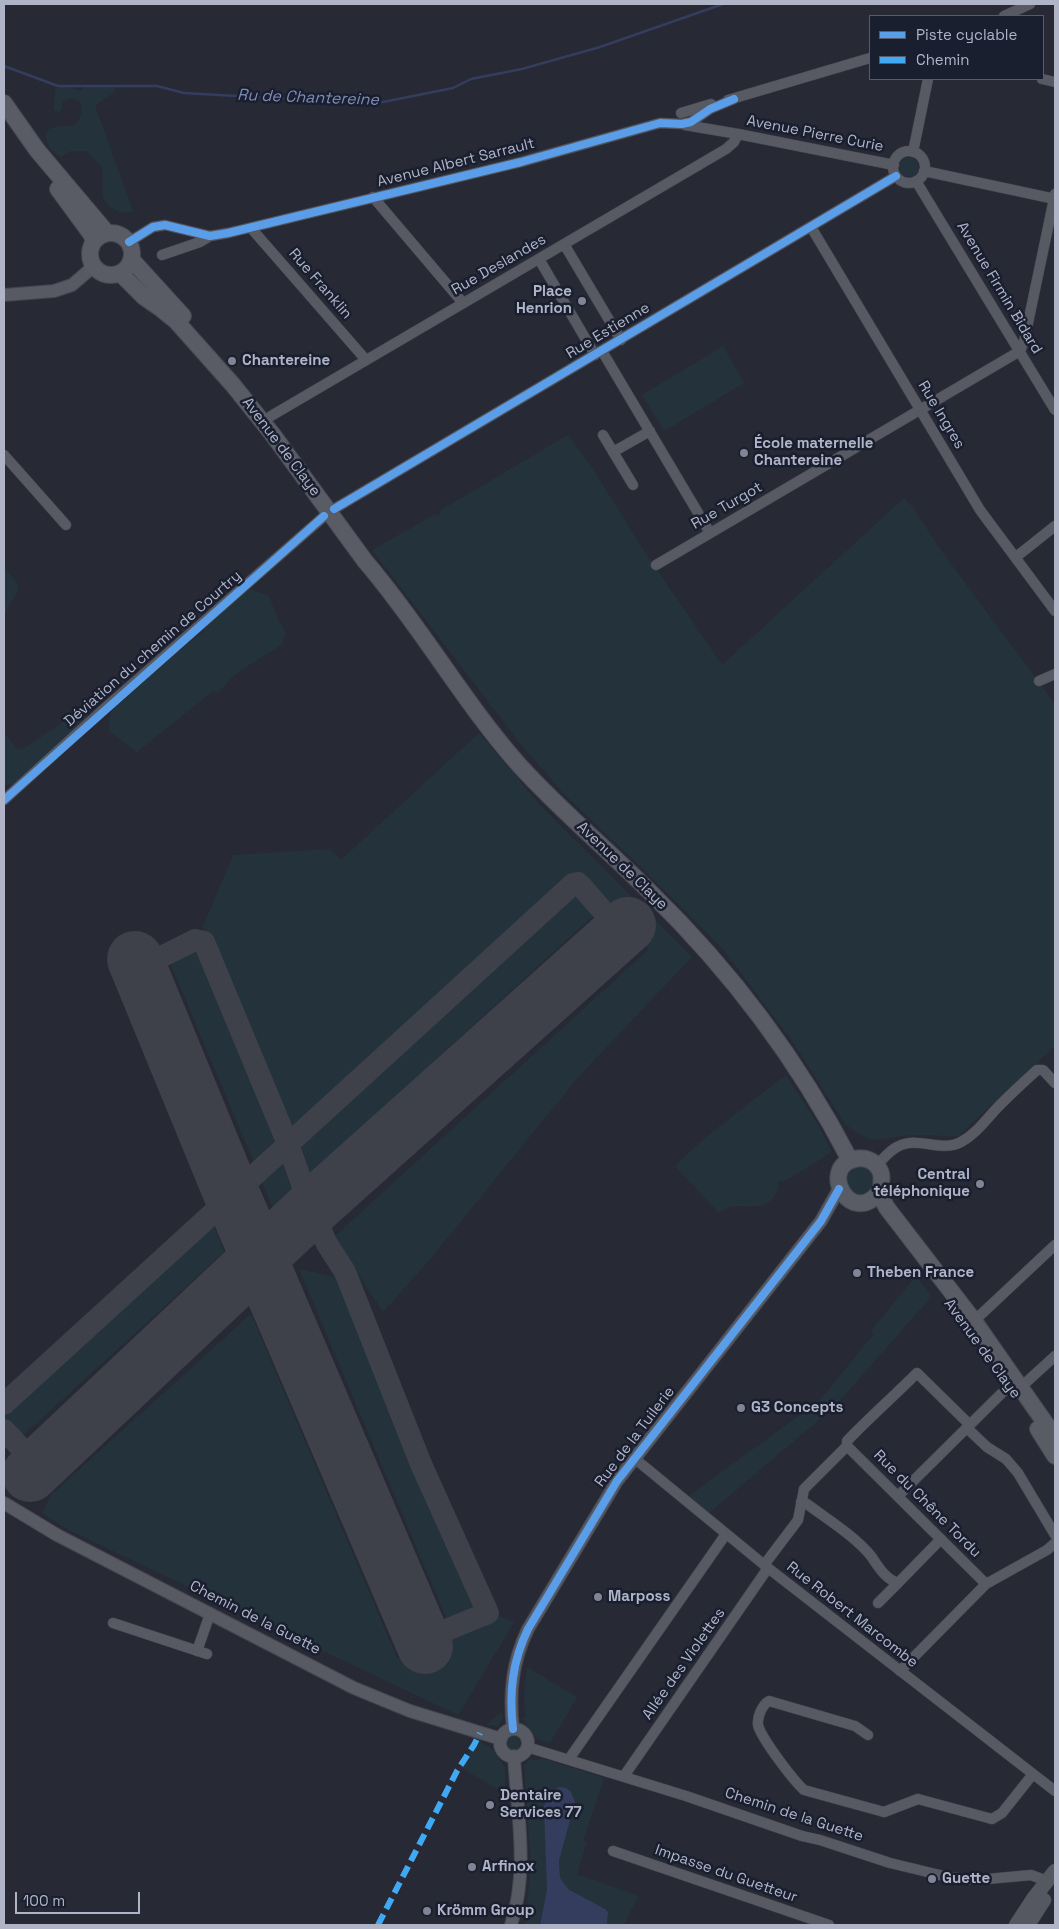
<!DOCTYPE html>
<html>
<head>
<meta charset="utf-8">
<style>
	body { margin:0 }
	#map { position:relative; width:1059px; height:1929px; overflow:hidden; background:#272a35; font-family:"Space Grotesk",sans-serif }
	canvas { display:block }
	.frame { position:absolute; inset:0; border:5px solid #b0b4c7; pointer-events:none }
	.legend { position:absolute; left:869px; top:15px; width:175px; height:65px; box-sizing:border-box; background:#1a1f30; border:1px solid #565b6c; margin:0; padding:6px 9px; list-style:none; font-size:15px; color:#b0b4c7 }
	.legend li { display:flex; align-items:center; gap:10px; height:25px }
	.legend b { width:25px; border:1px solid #565b6c }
	.scale { position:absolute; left:15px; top:1892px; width:125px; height:22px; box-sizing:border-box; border:2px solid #b0b4c7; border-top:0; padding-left:6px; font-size:15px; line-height:18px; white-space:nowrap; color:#b0b4c7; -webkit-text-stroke:4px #1a1f30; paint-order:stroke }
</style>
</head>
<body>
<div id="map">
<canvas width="1059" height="1929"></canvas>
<div class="frame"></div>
<ul class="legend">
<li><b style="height:6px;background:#5a9eea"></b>Piste cyclable</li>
<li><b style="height:6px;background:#3fa9f5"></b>Chemin</li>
</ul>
<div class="scale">100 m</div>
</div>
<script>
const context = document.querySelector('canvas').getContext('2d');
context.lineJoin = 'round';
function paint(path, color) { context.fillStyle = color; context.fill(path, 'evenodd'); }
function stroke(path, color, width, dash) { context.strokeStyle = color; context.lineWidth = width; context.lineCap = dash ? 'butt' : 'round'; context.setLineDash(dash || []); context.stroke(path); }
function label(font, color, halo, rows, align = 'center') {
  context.font = font + ' "Space Grotesk",sans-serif'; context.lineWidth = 5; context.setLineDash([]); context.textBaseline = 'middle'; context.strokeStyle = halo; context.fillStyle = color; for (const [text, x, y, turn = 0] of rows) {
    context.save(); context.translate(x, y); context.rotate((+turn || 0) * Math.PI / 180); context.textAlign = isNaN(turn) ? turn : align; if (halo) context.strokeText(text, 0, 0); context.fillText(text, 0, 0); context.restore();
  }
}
const green = new Path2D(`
	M60 86H71L74 89 81 91 85 86 115 87V90C110 97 101 99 95 106L133 211C122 216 105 208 103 194 101 185 104 176 102 167L87 151H71L61 157C49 153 38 132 55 127 61 125 68 127 75 125 93 106 73 90 62 103V109L59 112 54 110 55 89Z
	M899 167a10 10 0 1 1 20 0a10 10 0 1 1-20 0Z
	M723 346 744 383 664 431 642 395Z
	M568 435 591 466 646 554 722 665 904 498 912 506 940 549 1055 704V1005L1054 1006 1055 1008V1046L958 1136 909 1135 875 1140 860 1135 845 1124 793 1042 723 949 645 871 563 793 519 742 372 550 434 515H439L441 510Z
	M4 568 16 581 19 589 4 615Z
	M251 589 269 596 279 622 286 633 281 645 235 674 218 693 213 691 137 752 110 732 109 721 114 702 203 632 215 611 230 599Z
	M89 708 90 711 84 722 16 784 6 785 4 784V732L16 748 22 750 80 710Z
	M479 733 542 807 692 957 579 1076 431 1258 383 1312 334 1237 649 949 585 880 579 876 565 880 290 1135 203 927 233 855 330 849 341 860Z
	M574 891 596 913 307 1177 296 1146Z
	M197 947 280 1141 255 1165 169 960Z
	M786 1075 820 1128 832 1152 787 1180 777 1182 779 1186C767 1222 740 1195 719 1213L675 1166 707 1136Z
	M286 1155 297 1186 273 1208 260 1178Z
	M846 1180a14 14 0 1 1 28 0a14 14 0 1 1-28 0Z
	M213 1223 224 1252 19 1439 4 1422V1414Z
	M299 1269 338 1278 477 1609 448 1622Z
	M916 1276 932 1296 833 1408 709 1513 689 1496 820 1400 874 1334 871 1331Z
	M251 1314 397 1658 499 1616 514 1622 458 1715 69 1530 42 1513 51 1495Z
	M527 1667 577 1697 550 1743 537 1739 522 1718H525L524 1692Z
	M502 1713V1720L498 1726 487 1725 497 1715Z
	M506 1743a7 7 0 1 1 14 0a7 7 0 1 1-14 0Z
	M478 1737 481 1738 480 1742 490 1747 505 1767V1793L460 1767Z
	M541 1758 604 1778 583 1840 587 1842 577 1874 638 1896 624 1925H607L608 1915 605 1909 568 1889C559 1881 558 1872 559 1861L575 1802 553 1791 546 1799 544 1807C545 1834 549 1863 547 1891 546 1903 541 1913 540 1925H525L531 1865 524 1766 529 1760H539Z`);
const water = new Path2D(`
	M559 1787 566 1788 571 1792 575 1802 559 1861 560 1878 568 1889 605 1909 608 1912 607 1925H540L547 1890 544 1807C546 1798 550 1792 559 1787Z`);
const stream = new Path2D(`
	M4 66 58 86H157L184 93 360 103 383 102 453 88 471 79 522 69 600 47 723 4`);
const taxiway = new Path2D(`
	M139 968 195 940 204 942 288 1144 311 1209 327 1244 345 1272 421 1464 488 1613 422 1640
	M4 1404 573 884 578 883 582 887 621 932
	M4 1430 38 1466`);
const runway = new Path2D(`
	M135 959 232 1195 425 1646
	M30 1474 311 1209 628 925`);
const minor = new Path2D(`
	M1004 16 1030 4
	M1042 79 1055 82
	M728 100 870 58
	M681 113 711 104
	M685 125 738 134 894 165
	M893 167a16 16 0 1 1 32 0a16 16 0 1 1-32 0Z
	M913 152 928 79
	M924 171 1055 199
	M916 181 1055 410
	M373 197 463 303
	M811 227 980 510 1055 611
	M251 228 366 360
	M129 242 153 227 165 225 210 236 228 233 521 162 660 123 682 124 691 122 710 109 734 99
	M564 244 621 340
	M162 255 200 242 210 236
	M539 259 595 355
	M602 351 710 533
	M271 416 726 149 734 142 738 134
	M603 435 633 485
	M613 452 650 431
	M4 455 66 525
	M334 509 896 176
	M1016 557 1055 526
	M656 565 1020 351 1024 342 1055 194
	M1039 681 1055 674
	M4 800 105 708 329 512
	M877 1165C883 1159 889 1151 897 1147 917 1135 941 1153 961 1142 978 1133 989 1115 1003 1102 1014 1091 1025 1081 1037 1070H1043L1055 1083
	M974 1321 1055 1245
	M1021 1387 1055 1356
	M967 1428 987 1447 1006 1459 1018 1473 1055 1535
	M847 1446 986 1584
	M634 1458 768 1568 1055 1791
	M898 1496 1010 1385
	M801 1502 807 1504C827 1519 856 1537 871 1556 878 1566 885 1579 898 1583L941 1539
	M764 1565 798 1520 804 1489 847 1446V1441C869 1418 894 1396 917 1373L970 1425
	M878 1603 898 1583
	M113 1623 207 1654
	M197 1651 210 1614
	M900 1671 986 1584 1047 1550 1055 1543
	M868 1735 855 1726 769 1701C762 1705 757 1717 758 1725 761 1738 793 1780 804 1790L884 1812 918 1799 992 1819 1002 1813 1033 1774
	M527 1747 686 1796 802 1836 820 1840 890 1863 948 1877 977 1880 1031 1875 1047 1881
	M569 1759 726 1534
	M624 1776 768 1568
	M613 1851 829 1925`);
const tertiary = new Path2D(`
	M4 295 54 291 72 285 94 266
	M4 1503 57 1535 354 1688 410 1711 501 1739
	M513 1729C509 1693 512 1662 528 1629L617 1481 821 1221 839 1189
	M500 1743a14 14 0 1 1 28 0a14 14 0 1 1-28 0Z
	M511 1925C529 1870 517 1813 514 1756`);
const secondary = new Path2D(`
	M1016 1925 1033 1899 1055 1871
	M1028 1925 1044 1900`);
const primary = new Path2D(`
	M4 103 37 150 107 233
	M58 189 91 234 94 241
	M90 254a21 21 0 1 1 42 0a21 21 0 1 1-42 0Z
	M132 260 183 316
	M120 273 144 297 160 308 176 321 233 385 273 435 365 561C421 626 463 702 520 766 561 811 608 850 651 893 731 971 799 1062 850 1160
	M880 1191C852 1229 817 1168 855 1159 862 1157 871 1159 876 1165 884 1173 881 1180 881 1190 880 1196 884 1203 887 1208L974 1321 1055 1437
	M1038 1429 1055 1456`);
const quiet = new Path2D(`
	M378 1925 457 1771 474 1745 480 1733`);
const cycleway = new Path2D(`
	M129 242 153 227 165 225 210 236 228 233 521 162 660 123 682 124 691 122 710 109 734 99
	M334 509 896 176
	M4 800 324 516
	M513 1729C509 1693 512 1662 528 1629L617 1481 821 1221 839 1189`);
const markers = [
	[582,301,5,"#808494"],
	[232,361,5,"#808494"],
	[744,453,5,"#808494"],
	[980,1184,5,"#808494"],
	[857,1273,5,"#808494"],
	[741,1408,5,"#808494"],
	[598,1597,5,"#808494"],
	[490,1805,5,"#808494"],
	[472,1867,5,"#808494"],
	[932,1879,5,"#808494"],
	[427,1911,5,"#808494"]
];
const streetNames = [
	["Avenue Pierre Curie",815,134,11],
	["Avenue Albert Sarrault",456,163,-14],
	["Rue Deslandes",499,265,-30],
	["Rue Franklin",320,284,49],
	["Avenue Firmin Bidard",999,288,59],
	["Rue Estienne",608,331,-31],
	["Rue Ingres",941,415,59],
	["Avenue de Claye",281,447,53],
	["Rue Turgot",727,506,-30],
	["Déviation du chemin de Courtry",153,649,-41],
	["Avenue de Claye",622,866,44],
	["Avenue de Claye",982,1349,54],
	["Rue de la Tuilerie",635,1437,-53],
	["Rue du Chêne Tordu",927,1504,45],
	["Rue Robert Marcombe",852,1615,38],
	["Chemin de la Guette",255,1618,27],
	["Allée des Violettes",684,1664,-55],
	["Chemin de la Guette",794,1815,18],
	["Impasse du Guetteur",726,1874,19]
];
const poiNames = [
	["Place",572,292,"right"],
	["Henrion",572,309,"right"],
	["Chantereine",242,361],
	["École maternelle",754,444],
	["Chantereine",754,461],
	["Central",970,1175,"right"],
	["téléphonique",970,1192,"right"],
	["Theben France",867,1273],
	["G3 Concepts",751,1408],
	["Marposs",608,1597],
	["Dentaire",500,1796],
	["Services 77",500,1813],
	["Arfinox",482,1867],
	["Guette",942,1879],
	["Krömm Group",437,1911]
];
const waterNames = [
	["Ru de Chantereine",308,98,2]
];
paint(green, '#24333b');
paint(water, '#343d5e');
stroke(stream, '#343d5e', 2.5);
stroke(taxiway, '#3e414a', 22);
stroke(runway, '#3e414a', 56);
stroke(minor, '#43464e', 11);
stroke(tertiary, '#43464e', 14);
stroke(secondary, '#43464e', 15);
stroke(primary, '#444752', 18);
stroke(minor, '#575963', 10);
stroke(tertiary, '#575963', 12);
stroke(secondary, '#565861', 14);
stroke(primary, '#595b65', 16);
stroke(quiet, '#3fa9f5', 6, [12, 6]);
stroke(cycleway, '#5a9eea', 8);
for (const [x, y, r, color] of markers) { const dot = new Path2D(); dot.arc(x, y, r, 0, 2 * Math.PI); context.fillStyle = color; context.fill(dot); stroke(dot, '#1a1f30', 2); }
label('15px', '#b0b4c7', '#1a1f30', streetNames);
label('bold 15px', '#b0b4c7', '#1a1f30', poiNames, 'left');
label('italic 16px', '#7f8bb4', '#1a1f30', waterNames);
</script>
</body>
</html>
